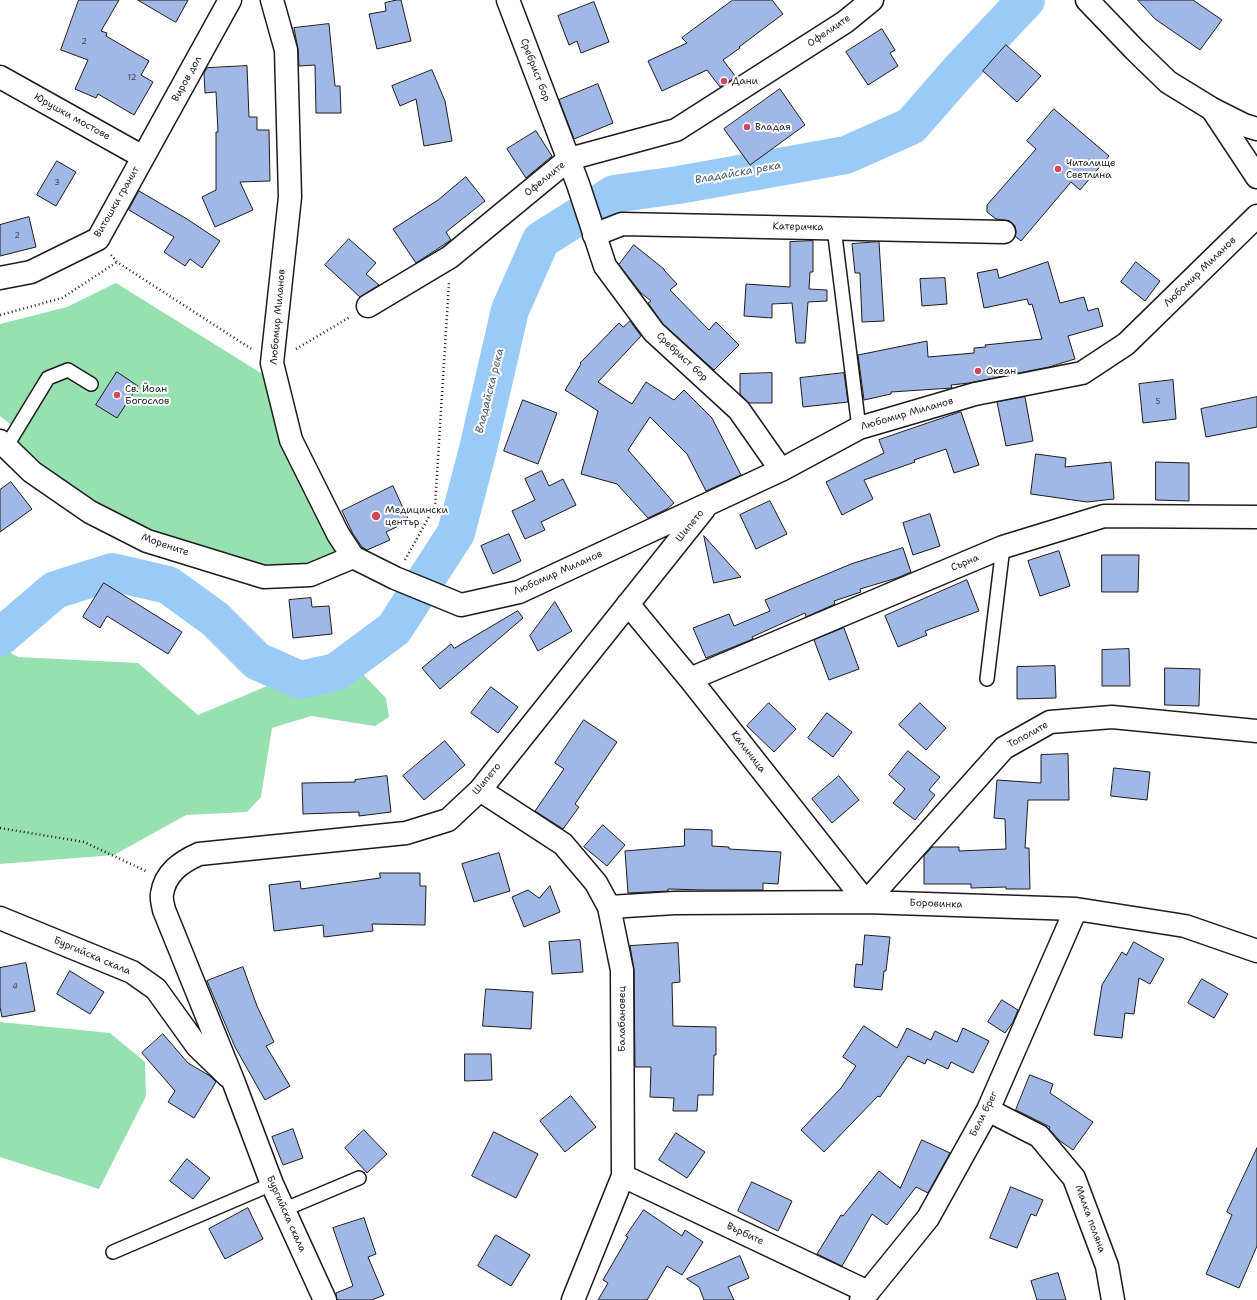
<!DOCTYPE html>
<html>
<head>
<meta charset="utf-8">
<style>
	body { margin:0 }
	canvas { display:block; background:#fff }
</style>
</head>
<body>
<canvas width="1257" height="1300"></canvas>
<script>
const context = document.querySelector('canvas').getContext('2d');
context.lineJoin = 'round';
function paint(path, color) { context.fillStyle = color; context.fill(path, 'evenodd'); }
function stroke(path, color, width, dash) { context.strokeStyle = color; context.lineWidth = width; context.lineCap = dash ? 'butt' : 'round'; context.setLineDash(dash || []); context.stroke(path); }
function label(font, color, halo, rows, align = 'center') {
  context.font = font + ' "Shantell Sans",sans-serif'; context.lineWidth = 4; context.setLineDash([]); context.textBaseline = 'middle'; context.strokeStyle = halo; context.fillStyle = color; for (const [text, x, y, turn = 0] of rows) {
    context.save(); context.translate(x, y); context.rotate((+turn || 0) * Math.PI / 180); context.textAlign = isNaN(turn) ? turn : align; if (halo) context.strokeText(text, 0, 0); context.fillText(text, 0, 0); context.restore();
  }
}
const green = new Path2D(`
	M116 283 277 383 353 557 264 577 147 541 6 447 17 430 0 416V324L67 307Z
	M0 647 18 657 138 663 198 715 343 654 386 698 389 717 375 726 311 716 272 728 261 797 247 812 186 815 114 855 0 864Z
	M0 1022 110 1033 145 1062 146 1096 99 1189 0 1157Z`);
const river = new Path2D(`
	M0 637 55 590 112 572 168 585 215 619 257 661 300 680 336 672 394 629 456 533 478 449 510 310 541 240 614 194 678 185 768 169 846 155 911 126 960 70 1026 0`);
const building = new Path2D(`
	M79 0H119L101 31 107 33 106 36 149 61 141 75 153 82 134 115 98 94 96 98 75 89 88 60 61 50Z
	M138 0H188L176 22Z
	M397 0H401L411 41 377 49 369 14 386 11 385 3Z
	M733 0H772L783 14 739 47 740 48 723 60 736 77 720 87 707 70 662 91 648 61 687 43 682 38Z
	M1138 0H1193L1222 20 1200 50 1155 19Z
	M594 2 609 42 581 53 577 41 569 45 558 16Z
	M329 24 335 86H340L341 113H316L315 65 299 66 298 49 294 28Z
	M882 29 895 50 890 53 898 66 868 85 846 52Z
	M1006 45 1041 76 1017 102 983 71Z
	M247 66 249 117H257V130H269L270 181 240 182 253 210 215 227 202 197 216 190V132H218L216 92 205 93 204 73 207 68Z
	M432 70 445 101 452 141 424 146 416 99 400 106 392 86Z
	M598 84 613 123 574 139 559 100Z
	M780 89 805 125 750 165 724 129Z
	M1054 109 1109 156 1080 190 1071 182 1021 241 1015 236 1016 232 1015 226 1010 221 996 219 987 212V205L1036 149 1027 141Z
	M536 131 552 156 526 178 507 149Z
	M57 161 76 172 56 206 37 195Z
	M466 177 485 201 446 232 451 240 416 263 393 229 438 200Z
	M139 191 187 219 220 241 202 268 190 259 185 266 164 252 174 237 129 210Z
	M29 217 36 247 0 256V225Z
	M349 239 376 263 366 274 379 285 360 297 325 265Z
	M813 241V272H810L809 289 827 290V301L808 302 805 343H796L792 303 772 304V318L744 316 746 284 790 287V242Z
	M879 242 884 321 862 322 860 273H855L852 244Z
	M634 245 664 269V270L677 284 670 290 709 330 716 322 739 345 714 370 663 324 648 303 651 301 641 293 619 265Z
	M1048 262 1060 303 1084 297 1088 311 1098 308 1103 326 1068 336 1075 359 1049 367 969 383 951 385 952 388 891 392V394L864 400 858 355 927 341 928 357 974 353V348L986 347 985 345 1042 339 1032 304 1029 305 1027 299 984 308 977 273 997 269 999 278Z
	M1136 262 1160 281 1145 301 1121 282Z
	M945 278 947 304 922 306 920 279Z
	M630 321 641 336 598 382 632 404 646 382 674 400 684 390 712 418 741 475 706 491 687 454 650 417 628 450 674 503 667 509 648 518 617 484 581 474 598 411 565 390 581 364 580 363 619 323 623 327Z
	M117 372 138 386 117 418 96 405Z
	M772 373V403H749L740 394V374Z
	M844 373 848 402 803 407 800 378Z
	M1173 380 1176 419 1143 423 1139 384Z
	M1025 397 1033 441 1006 446 997 402Z
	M1257 397V427L1206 437 1201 409Z
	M523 400 557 413 538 464 504 451Z
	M961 412 979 465 954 473 946 449 914 460 915 462 864 480 873 499 842 515 826 482 884 453 879 440Z
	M1036 454 1066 458 1065 467 1111 462 1114 499 1087 502 1031 494Z
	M1156 462 1189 463V501L1156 500Z
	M542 471 549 486 563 479 576 505 541 522 545 530 525 539 512 511 535 500 525 479Z
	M11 482 32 509 0 532V490Z
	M393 486 409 521 386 532 390 540 367 550 362 547 353 534 342 511Z
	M770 501 787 534 756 549 740 515Z
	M930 514 940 546 913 555 903 523Z
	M509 534 521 561 493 574 481 546Z
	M704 536 741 577 714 583Z
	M903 548 911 572 897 578 860 589 861 592 834 601 835 604 806 617 805 613 752 637 753 639 706 658 693 628 729 614 734 626 770 611 765 600 851 564Z
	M1059 551 1070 586 1040 596 1028 561Z
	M1102 555H1139L1138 592H1102Z
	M967 580 979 611 925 631 927 635 898 647 885 616Z
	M104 583 182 632 168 654 107 616 100 628 83 617Z
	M311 598 312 607 329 606 332 634 293 638 289 600Z
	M555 602 572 631 538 651 530 636Z
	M518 611 523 618 440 689 422 668 451 644 454 648Z
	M844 628 859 669 829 680 814 640Z
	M1129 649 1130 686H1102V650Z
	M1055 666 1056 698 1017 699V667Z
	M1165 668 1200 669 1199 706 1165 705Z
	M491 687 518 707 498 733 471 713Z
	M769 703 796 729 774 752 747 726Z
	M920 703 946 728 926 750 899 725Z
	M827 713 852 732 833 757 808 738Z
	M584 720 617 742 575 804 579 807 563 829 535 811 564 769 555 763Z
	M445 741 465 765 424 800 403 776Z
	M908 751 940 777 929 790 935 795 915 820 893 803 905 789 889 775Z
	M1068 754 1069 800H1028L1025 848H1029L1030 889H1006V887L971 888V884H924V856L932 847H959V851L1006 849 1005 819 994 818 997 780 1041 783V755Z
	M1114 768 1150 772 1147 800 1111 796Z
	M387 776 391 812 359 816V812L303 814 302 783 355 782V780Z
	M839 776 859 800 832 823 812 799Z
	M603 825 625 845 607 866 584 847Z
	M685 829 712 830V846L729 847V849L781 852 778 884 763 883V890H705L668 889V891L628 893 625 851 684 846Z
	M499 853 510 891 474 902 462 864Z
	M380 873H420V886H426L425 925 372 924 373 931 324 937 323 925 274 931 269 885 300 881 301 889 380 878Z
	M550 886 560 912 524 927 512 897 528 890 539 898Z
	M865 935 890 937 886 971H884L882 990 854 987 856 964 862 965Z
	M580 940 583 972 552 974 549 942Z
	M1134 942 1164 959 1150 984 1139 978 1134 1014 1125 1013 1122 1038 1094 1035 1102 985 1122 952 1126 955Z
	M678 943 680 982 672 983 673 1026 716 1027V1055H714L713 1095H698L697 1111H673L674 1098 650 1097 651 1067H635L634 970 630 946Z
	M26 963 35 1011 2 1017 0 1007V968Z
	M243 967 257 1006 274 1042 266 1046 290 1086 265 1100 235 1047 207 981Z
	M70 971 104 992 90 1014 57 994Z
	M1202 979 1228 994 1214 1018 1188 1003Z
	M486 989 533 992 531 1029 483 1026Z
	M1002 1000 1018 1010 1013 1022 1005 1033 988 1022Z
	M864 1026 897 1048 907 1028 931 1040 935 1031 957 1042 963 1028 989 1041 973 1073 951 1062 948 1069 927 1059 925 1064 908 1056 880 1097 878 1096 824 1152 801 1130 841 1088 856 1066 843 1057Z
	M163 1034 188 1063 210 1076 216 1082 194 1118 168 1102 175 1091 142 1053Z
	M465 1054H491L492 1080 465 1081Z
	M1030 1075 1053 1084 1050 1093 1093 1122 1073 1150 1060 1141 1049 1129 1050 1127 1016 1110Z
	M571 1096 596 1127 565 1152 540 1121Z
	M293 1129 303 1158 283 1165 272 1137Z
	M364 1130 387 1154 367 1173 345 1148Z
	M494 1132 538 1154 516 1198 472 1176Z
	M676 1133 705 1152 687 1178 659 1160Z
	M922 1140 950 1153 928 1193 916 1187 887 1225 872 1214 842 1266 817 1254 841 1215 843 1216 879 1171 900 1188Z
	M1257 1148V1246L1239 1288 1206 1274 1232 1215 1227 1212Z
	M187 1159 210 1178 193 1199 170 1181Z
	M752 1182 792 1201 778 1231 738 1211Z
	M1011 1187 1043 1200 1036 1216 1031 1214 1017 1248 990 1238Z
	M248 1208 263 1239 225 1259 209 1229Z
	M644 1210 682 1236 685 1230 703 1242 682 1275 667 1266 647 1300H598L608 1283 603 1280 628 1237 626 1236Z
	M364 1218 376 1254 368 1257 384 1295 372 1300H337L336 1293 353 1286 333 1228Z
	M496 1235 530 1255 511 1286 478 1266Z
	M740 1256 749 1278 728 1287 734 1300H704L699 1287 687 1279Z
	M1058 1273 1066 1300H1037L1031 1281Z`);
const path = new Path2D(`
	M111 255 117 262 253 350
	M0 315 62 298 117 262
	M296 349 350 317
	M405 560 435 506 449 283
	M0 828 84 842 148 872`);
const lane = new Path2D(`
	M834 228 859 428
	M6 447 48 378 68 370 91 384
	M987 679 1003 547
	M283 1210 359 1178
	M113 1252 272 1184`);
const street = new Path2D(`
	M272 0 286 50 290 197 272 363 291 440 338 534 353 557 395 578 461 605 519 592 781 470 859 428 975 394 1082 373 1126 344 1257 216
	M508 0 578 184 605 266 654 332 739 410 781 470
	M0 77 143 157
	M1212 109 1257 177
	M594 235 622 224 1004 232
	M0 278 31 272 98 239 230 0
	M368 306 450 257 569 159 676 130 845 22 872 0
	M0 441 32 472 90 512 147 541 264 577 310 575 353 557
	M628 604 690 679 866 902 1004 748 1050 722 1112 717 1257 731
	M690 679 1003 547 1104 516 1257 517
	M480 790 563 844 596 883 609 907 622 970 623 1176 573 1300
	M609 907 675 903 866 902 1076 909 1185 926 1257 951
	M0 918 132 972 156 989 197 1046 228 1076
	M988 1110 1039 1136 1074 1178 1107 1266 1113 1300
	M623 1176 868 1292
	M325 1300 272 1184 234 1083 164 910C163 905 161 899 162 894 165 873 181 862 199 854L406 833 448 820 480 790 704 509
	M861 1300 868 1292 928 1218 988 1110 1076 909`);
const secondary = new Path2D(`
	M1087 0 1135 50 1168 82 1212 109 1244 125 1257 129`);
const markers = [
	[724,81,4,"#d1495b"],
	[747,127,4,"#d1495b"],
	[1058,169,4,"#d1495b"],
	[978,371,4,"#d1495b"],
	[117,395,4,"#d1495b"],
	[376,516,5,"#d1495b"]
];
const numberNames = [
	["2",84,42],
	["12",132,78],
	["3",57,183],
	["2",17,236],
	["5",1158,402],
	["4",15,987]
];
const streetNames = [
	["Офелиите",829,31,-34],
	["Сребрист бор",535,70,69],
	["Виров дол",187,79,-61],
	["Юрушки мостове",72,117,29],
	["Офелиите",545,179,-39],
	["Витошки гранит",117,202,-60],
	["Катеричка",798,227,1],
	["Любомир Миланов",1200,272,-44],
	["Любомир Миланов",278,317,-85],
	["Сребрист бор",682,357,43],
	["Любомир Миланов",907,414,-16],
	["Шипето",690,526,-51],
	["Морените",165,545,19],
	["Сърна",965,563,-23],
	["Любомир Миланов",558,573,-24],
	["Тополите",1028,735,-29],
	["Калиница",748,752,52],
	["Шипето",487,779,-50],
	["Боровинка",936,904,2],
	["Бургийска скала",92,956,23],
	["Балабановец",622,1019,-90],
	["Бели брег",984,1114,-63],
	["Бургийска скала",286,1214,66],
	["Малка поляна",1090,1219,70],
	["Върбите",745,1234,25]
];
const poiNames = [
	["Дани",732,81],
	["Владая",755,127],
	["Читалище",1066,163],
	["Светлина",1066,175],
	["Океан",986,371],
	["Св. Йоан",125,389],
	["Богослов",125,401],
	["Медицински",385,510],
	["център",385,522]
];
const waterNames = [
	["Владайска река",738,173,-10],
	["Владайска река",490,391,-76]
];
paint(green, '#97e1b0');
stroke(river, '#9acbf6', 38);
paint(building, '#a1b7e5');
stroke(building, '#1c1c1c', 1);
stroke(lane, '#1c1c1c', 16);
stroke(street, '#1c1c1c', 25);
stroke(secondary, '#1c1c1c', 25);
stroke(path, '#1c1c1c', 2.5, [1, 3]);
stroke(lane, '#fff', 13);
stroke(street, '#fff', 22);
stroke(secondary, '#fff', 22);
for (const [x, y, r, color] of markers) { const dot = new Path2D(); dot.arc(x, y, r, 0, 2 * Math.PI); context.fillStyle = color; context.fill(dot); stroke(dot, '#fff', 1.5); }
label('8px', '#3d434e', null, numberNames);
label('10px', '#1c1c1c', '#fff', streetNames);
label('10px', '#1c1c1c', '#fff', poiNames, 'left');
label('italic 11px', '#485968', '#fff', waterNames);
</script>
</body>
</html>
